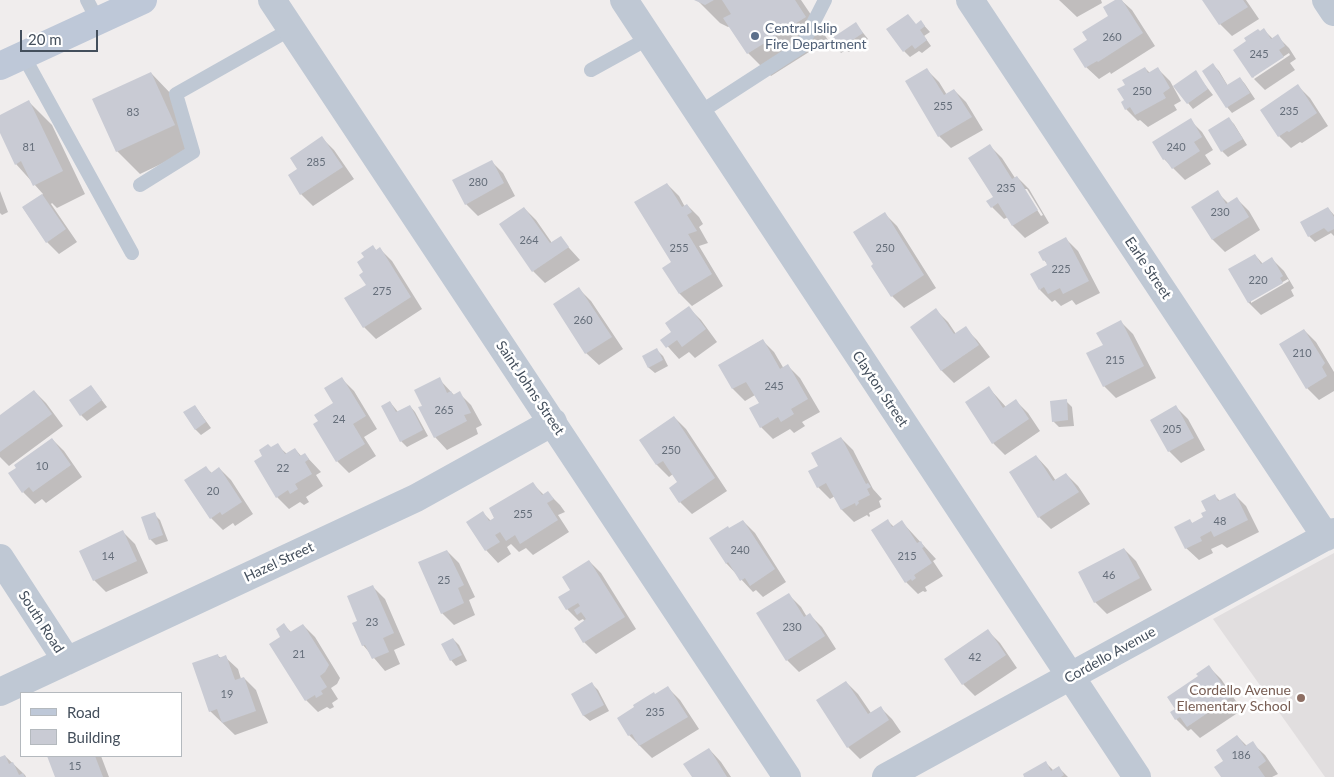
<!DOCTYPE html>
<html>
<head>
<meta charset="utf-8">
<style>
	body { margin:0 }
	#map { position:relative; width:1334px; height:777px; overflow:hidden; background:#f0eded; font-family:Lato,sans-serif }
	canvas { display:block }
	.legend { position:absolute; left:20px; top:692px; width:162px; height:65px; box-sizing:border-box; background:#fff; border:1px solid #b4b9be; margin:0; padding:6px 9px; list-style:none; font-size:15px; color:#444f5c }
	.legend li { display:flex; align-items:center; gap:10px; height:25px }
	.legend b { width:25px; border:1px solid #b4b9be }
	.scale { position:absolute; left:20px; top:30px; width:78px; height:22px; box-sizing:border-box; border:2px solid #444f5c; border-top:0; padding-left:6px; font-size:15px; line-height:18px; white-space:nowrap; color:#444f5c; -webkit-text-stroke:4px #fff; paint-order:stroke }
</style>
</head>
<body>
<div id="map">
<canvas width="1334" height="777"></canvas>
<ul class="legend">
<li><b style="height:6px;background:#bec8d8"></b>Road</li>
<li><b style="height:14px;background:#c9cbd4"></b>Building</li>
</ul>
<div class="scale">20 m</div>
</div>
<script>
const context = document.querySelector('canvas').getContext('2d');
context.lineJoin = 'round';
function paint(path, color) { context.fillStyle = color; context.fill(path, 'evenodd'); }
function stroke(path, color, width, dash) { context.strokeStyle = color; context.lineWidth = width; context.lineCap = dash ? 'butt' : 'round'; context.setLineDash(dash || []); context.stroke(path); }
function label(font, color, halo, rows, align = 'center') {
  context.font = font + ' Lato,sans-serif'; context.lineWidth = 5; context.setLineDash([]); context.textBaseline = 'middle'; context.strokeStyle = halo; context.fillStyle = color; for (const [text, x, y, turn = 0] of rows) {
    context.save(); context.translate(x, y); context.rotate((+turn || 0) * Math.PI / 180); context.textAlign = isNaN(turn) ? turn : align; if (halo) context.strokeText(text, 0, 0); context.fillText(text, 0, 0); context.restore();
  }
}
const education = new Path2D(`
	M1334 553V777H1325L1213 619Z`);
const shadow = new Path2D(`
	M697 0H801L828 40 771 76 748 53 730 26 728 27 720 23Z
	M1059 0H1101L1102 3 1077 17Z
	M1117 0H1121L1132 10 1155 46 1111 74 1110 72 1099 79 1086 67 1075 49 1089 40 1110 16Z
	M1204 0H1246L1259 19 1232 36 1220 24Z
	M921 22 930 32 924 36 931 46 922 53 919 51 910 57 904 51 916 25Z
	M856 24 868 39 849 52 846 50 841 53 831 40Z
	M1264 30 1273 39 1277 36 1289 48 1296 59 1290 63 1295 70 1265 90 1254 79 1290 55 1289 53 1254 76V78L1235 50Z
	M1213 65 1219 71 1228 86 1240 78 1245 84 1255 99 1232 113 1227 107Z
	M1145 68 1150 73 1158 69 1170 81 1181 101 1174 105 1177 110 1148 127 1140 120 1138 121 1126 109 1125 101 1127 85Z
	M927 70 939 82 947 95 954 90 966 102 983 130 951 148 939 136 907 81Z
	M1195 72 1213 95 1193 109 1188 103Z
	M151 73 173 96 197 147 140 174 117 151Z
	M1298 86 1310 98 1328 126 1302 143 1300 142 1291 148 1279 136Z
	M29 102 52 125 85 194 57 208 52 203 51 204 77 242 59 254 47 242 23 208 43 194 16 164 0 130V116Z
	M1229 119 1234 124 1247 145 1228 157 1222 151Z
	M1190 120 1202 132 1213 150 1205 155 1211 164 1185 180 1164 159 1154 142Z
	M322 138 334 150 354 179 313 206 301 194 299 169Z
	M990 146 1002 158 1015 178 1017 177 1029 189 1049 223 1025 238 1013 226 1008 217 1004 219 992 207 994 197ZM1024 189H1027L1043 215 1041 216Z
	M491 161 503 173 515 196 478 216 466 204Z
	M667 184 679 196 685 207 687 205 699 217 703 224 699 227 708 243 699 246 723 286 692 306 680 294 672 263Z
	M0 191 8 212 2 215 0 213Z
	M1217 192 1229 204 1237 199 1249 211 1260 230 1225 252 1213 240 1193 207Z
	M524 208 536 220 552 243 560 238 580 260 545 283 533 271 501 224Z
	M1328 208 1334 215V236L1331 233 1315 242 1309 236Z
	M885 214 897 226 936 288 904 308 892 296Z
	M1066 239 1078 251 1100 293 1076 305 1072 300 1061 306 1055 300 1052 302 1040 290 1049 266 1044 260Z
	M373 247 377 251 380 249 392 261 422 309 376 339 364 327 367 285 365 273 366 258Z
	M1255 255 1263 264 1272 259 1284 271 1294 288 1291 290 1294 296 1261 315 1249 303 1230 270ZM1288 279 1289 281 1251 303V300Z
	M579 289 591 301 623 349 599 365 586 353 555 305Z
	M689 308 701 320 717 342 695 358 689 352 679 359 662 340 673 332Z
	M936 310 948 322 956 334 965 328 977 340 990 357 954 383 942 371 911 327Z
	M1121 322 1133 334 1156 378 1116 398 1104 386 1105 346Z
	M1304 330 1316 342 1334 372V391L1319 400 1307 388Z
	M762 340 774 352 784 369 788 366 800 378 820 412 802 422 805 426 794 433 790 429 773 439 761 427 760 404 755 395 745 401 733 389 720 365Z
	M657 350 663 356 668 366 655 373 649 368 644 357Z
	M342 379 354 391 377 429 364 437 376 456 349 473 337 461 335 404Z
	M439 379 454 395 459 393 471 405 482 425 476 428 478 434 447 450 435 437 423 406Z
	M91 386 107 407 87 421 81 415Z
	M989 388 1006 407 1016 401 1028 413 1040 431 1005 455 993 443Z
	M34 391 46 403 63 426 9 466 0 457V416Z
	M1066 401 1072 407 1074 426 1059 427 1053 421Z
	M390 402 398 412 410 406 415 412 428 436 407 447 401 441 382 406Z
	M195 406 211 428 201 435 195 429Z
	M1176 407 1188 419 1205 450 1181 463 1169 451Z
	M674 417 686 429 727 491 692 514 680 502 678 482 673 474 669 477 657 465 640 440Z
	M841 438 853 450 873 489 882 499 879 501 881 507 869 513 870 516 869 517 867 515 854 522 842 510 835 496 830 499 818 487 820 466Z
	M52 439 64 451 82 477 46 503 42 499 35 504 23 492Z
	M277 445 287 454 295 449 302 457 305 455 321 472 316 475 323 486 306 497 309 502 304 505 300 502 289 509 277 497 271 449Z
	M1036 456 1048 469 1056 481 1066 474 1078 486 1090 504 1051 529 1039 517Z
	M206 468 212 473 219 468 231 480 253 514 235 526 233 523 223 530 211 518Z
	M532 483 544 495 548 493 560 505 565 512 558 515 569 532 533 555 526 548 519 552 511 544 507 547 511 554 498 563 486 550 468 522 483 513 491 521Z
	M1234 494 1246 506 1259 532 1227 548 1222 544 1211 549 1213 553 1199 560 1186 548 1189 520 1193 524 1205 517 1215 496 1220 501Z
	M154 514 160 520 168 541 156 545 150 539Z
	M743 521 755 533 786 582 763 597 756 590 753 592 726 563 730 529Z
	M888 521 894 527 902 522 936 559 933 561 943 576 925 587 927 591 925 592 923 591 918 594 906 582Z
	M123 532 135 544 148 573 106 592 94 580Z
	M1124 549 1136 561 1152 590 1107 614 1095 602Z
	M447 551 459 563 475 597 469 600 475 615 454 625 442 613Z
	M589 561 601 573 636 629 596 654 584 642 575 628 585 622 583 619 579 621 567 609 560 598 572 590Z
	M373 587 385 599 405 645 394 650 400 664 385 671 363 645 359 621Z
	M789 595 801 607 807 617 810 615 822 627 836 649 799 672 787 660Z
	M284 625 292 633 303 625 315 637 340 678 337 684 331 688 338 699 332 703 334 707 330 709 327 707 318 712 306 700 282 637Z
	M988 631 1000 643 1017 668 975 696 963 684Z
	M453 639 459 645 467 661 456 666 451 660Z
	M217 655 221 658 225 657 238 669 241 679 244 678 256 690 268 723 235 735 210 711Z
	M1209 667 1221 679 1242 710 1200 738 1191 729 1188 731 1176 719V710L1200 677Z
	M846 682 858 694 871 713 880 707 892 719 901 732 860 759 848 747Z
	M592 684 598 690 609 711 590 721 584 716 573 694Z
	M668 688 680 700 699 729 652 758 629 735 655 695Z
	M1237 736 1247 746 1252 743 1265 755 1278 774 1272 777H1222L1225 761Z
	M709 749 721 762 731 777H693Z
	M5 756 25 775 26 777H0V758Z
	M49 756H101L109 777H56Z
	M1046 763 1054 771 1059 768 1068 777H1026Z`);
const building = new Path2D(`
	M694 0H714L705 5Z
	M722 0H795L806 17 747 54 723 18 731 14Z
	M1115 0H1122L1143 33 1098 62 1097 61 1085 68 1073 49 1087 40 1082 32 1108 16 1103 7Z
	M1202 0H1243L1248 7 1219 25Z
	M908 14 916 24 921 20 925 26 920 30 927 40 915 49 912 45 903 52 886 29Z
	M856 22 863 33 842 47 840 45 834 48 829 40Z
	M1264 28 1271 39 1278 34 1285 46 1279 50 1284 57 1252 78 1233 50 1246 41 1244 38 1258 29 1260 31Z
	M1213 63 1227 85 1240 77 1250 93 1226 108 1202 71Z
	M1145 67 1148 73 1158 67 1170 88 1163 93 1166 98 1135 115 1130 107 1125 110 1121 102 1124 100 1117 89 1125 85 1122 80Z
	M927 68 944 95 954 89 972 117 938 137 905 81Z
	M1196 70 1208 89 1187 104 1173 86Z
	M151 72 175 125 116 152 92 99Z
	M1298 84 1317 113 1289 132 1287 131 1278 137 1260 110Z
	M29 100 63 171 33 186 21 161 15 165 0 133V115Z
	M1229 117 1243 139 1221 152 1208 130Z
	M1191 118 1202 137 1194 142 1200 151 1172 169 1165 159 1163 160 1152 142Z
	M322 136 343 167 300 195 288 175 297 169 290 158Z
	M990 144 1012 179 1017 176 1038 210 1012 226 998 203 991 208 986 201 993 197 968 158Z
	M492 160 504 183 465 205 452 180Z
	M667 183 682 207 687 204 692 212 687 215 697 231 688 234 712 274 679 294 662 268 671 262 634 202Z
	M1218 190 1226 204 1237 197 1249 217 1212 240 1191 207Z
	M42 194 66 229 46 243 22 207Z
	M524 207 550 243 561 236 569 247 532 272 499 224Z
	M1328 207 1334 217V229L1328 232 1324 228 1308 237 1300 222Z
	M885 212 924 275 891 297 871 266 873 264 853 232Z
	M1066 237 1089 281 1063 294 1060 288 1048 294 1044 287 1039 290 1030 274 1047 265 1045 260 1043 261 1038 252Z
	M373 245 376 250 380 247 411 297 363 328 344 298 366 285 359 275 363 272 357 262 364 257 361 253Z
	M1255 254 1261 264 1272 257 1283 276 1280 278 1283 283 1248 303 1228 269Z
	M579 287 612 337 585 354 553 304Z
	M689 306 706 329 682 347 677 340 666 348 660 340 671 332 665 323Z
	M936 308 954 334 966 326 979 345 941 371 910 327Z
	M1121 320 1144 366 1103 387 1086 353 1103 345 1096 333Z
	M1304 329 1325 363 1322 367 1327 376 1306 389 1279 344Z
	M763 339 780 369 788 364 808 399 791 409 794 414 781 422 778 417 760 428 749 408 759 403 746 382 732 389 718 365Z
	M657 348 663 360 648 368 642 356Z
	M342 377 366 416 353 424 365 444 336 462 313 424 318 421 314 415 333 403 324 388Z
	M440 377 447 393 451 391 453 395 460 391 471 413 464 415 467 421 434 438 418 407 422 406 414 390Z
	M91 385 102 400 80 416 69 400Z
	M989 386 1003 408 1016 399 1029 419 992 444 965 402Z
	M34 390 52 414 0 452V415Z
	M1067 399 1068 420 1052 422 1050 401Z
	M390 401 396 412 410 405 423 430 400 442 381 406Z
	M195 405 206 422 195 430 183 412Z
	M1176 405 1194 438 1168 452 1150 420Z
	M674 416 715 478 679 503 669 488 677 482 663 461 656 465 639 440Z
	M841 437 866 484 868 483 871 487 867 489 870 495 858 501 859 503 856 506 855 503 841 510 826 483 817 488 808 471 818 466 811 453Z
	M52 438 71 465 33 492 29 487 22 493 8 473 16 468 14 465Z
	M278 443 285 454 295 448 300 456 305 453 309 459 305 462 312 474 295 484 298 489 290 494 288 490 276 498 254 461 262 456 259 450 268 444 271 447Z
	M1036 455 1053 481 1066 473 1079 492 1038 518 1009 472Z
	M206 466 211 473 219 467 242 502 222 515 220 512 210 519 184 480Z
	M533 482 542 495 548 491 554 499 547 503 558 520 520 544 515 535 506 541 500 532 495 535 500 542 485 551 466 522 483 511 489 521 494 518 489 508Z
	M1235 493 1248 520 1214 537 1211 531 1200 537 1202 541 1185 549 1174 527 1190 519 1192 523 1203 517 1201 513 1206 511 1201 501 1215 494 1218 501Z
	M155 512 163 535 149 540 141 517Z
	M888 519 892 527 902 520 917 543 921 541 924 547 922 548 932 563 914 575 916 578 912 581 911 579 905 583 871 530Z
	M743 520 775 569 750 586 745 578 740 581 728 562 726 564 709 538 728 526 729 528Z
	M123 530 137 561 93 581 79 551Z
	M1124 548 1140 578 1094 603 1078 572Z
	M447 550 464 585 458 588 464 603 441 614 418 562Z
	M589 560 625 617 583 643 574 628 586 619 581 612 577 615 574 610 580 606 578 603 566 610 558 597 570 590 562 577Z
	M373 585 394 633 383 638 389 652 372 659 365 645 362 646 352 623 357 621 347 596Z
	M789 593 804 617 810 613 825 636 786 661 756 613Z
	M284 623 290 632 303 624 329 665 325 672 320 676 327 687 321 691 323 694 316 698 315 695 305 701 269 644 280 637 276 629Z
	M988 629 1006 655 962 685 944 659Z
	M453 638 462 655 450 661 441 644Z
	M218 654 219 658 226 655 235 680 244 677 256 711 222 723 217 709 209 712 192 663Z
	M1209 665 1231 697 1187 727 1180 717 1175 720 1170 712 1175 709 1167 697 1198 676 1196 674Z
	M846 681 868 714 881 706 889 720 847 748 816 700Z
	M592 682 604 705 583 716 571 694Z
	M668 686 688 717 639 746 632 734 628 736 617 718 634 707 633 705 654 692 655 694Z
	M1237 735 1245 746 1253 741 1266 761 1258 767 1265 777H1221L1214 767 1223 761 1216 750Z
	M709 748 727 777H692L683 764Z
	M5 755 9 764 13 762 19 775 23 773 25 777H0V757Z
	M47 756H95L103 777H55Z
	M1046 761 1051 771 1059 766 1064 775 1061 777H1024L1023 774Z`);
const lane = new Path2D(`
	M87 0 98 21
	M23 55 132 253
	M591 70 649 38
	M699 113 801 47 825 0
	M140 185 193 152 176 94 291 29`);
const street = new Path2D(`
	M272 0 787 777
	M624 0 1137 777
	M970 0 1326 537
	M1326 0 1334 12
	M0 558 67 661
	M0 692 416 498 553 422
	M886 777 1334 532`);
const secondary = new Path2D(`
	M0 66 143 0`);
const markers = [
	[755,36,5,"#5c6f8a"],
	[1301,698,5,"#8d6e63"]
];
const numberNames = [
	["260",1112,37],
	["245",1259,54],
	["250",1142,91],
	["255",943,106],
	["235",1289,111],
	["83",133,112],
	["81",29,147],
	["240",1176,147],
	["285",316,162],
	["280",478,182],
	["235",1006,188],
	["230",1220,212],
	["264",529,240],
	["255",679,248],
	["250",885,248],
	["225",1061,269],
	["220",1258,280],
	["275",382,291],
	["260",583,320],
	["210",1302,353],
	["215",1115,360],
	["245",774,386],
	["265",444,410],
	["24",339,419],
	["205",1172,429],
	["250",671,450],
	["10",42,466],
	["22",283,468],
	["20",213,491],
	["255",523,514],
	["48",1220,521],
	["240",740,550],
	["14",108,556],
	["215",907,556],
	["46",1109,575],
	["25",444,580],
	["23",372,622],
	["230",792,627],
	["21",299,654],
	["42",975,657],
	["19",227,694],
	["235",655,712],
	["186",1241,755],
	["15",75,766]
];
const serviceNames = [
	["Central Islip",765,28],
	["Fire Department",765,44]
];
const streetNames = [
	["Earle Street",1148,268,56],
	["Saint Johns Street",530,388,56],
	["Clayton Street",880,389,56],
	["Hazel Street",279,562,-25],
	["South Road",41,622,57],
	["Cordello Avenue",1110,655,-29]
];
const educationNames = [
	["Cordello Avenue",1291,690],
	["Elementary School",1291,706]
];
paint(education, '#e1dedf');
paint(shadow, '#0003');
paint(building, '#c9cbd4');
stroke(lane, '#bfc8d4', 14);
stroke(street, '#bfc8d4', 28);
stroke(secondary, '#bec8d8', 28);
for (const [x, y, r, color] of markers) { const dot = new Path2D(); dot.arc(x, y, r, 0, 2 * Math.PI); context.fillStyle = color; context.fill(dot); stroke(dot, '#fff', 2); }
label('11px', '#656e7a', null, numberNames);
label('14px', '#4e5e75', '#fff', serviceNames, 'left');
label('14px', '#444f5c', '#fff', streetNames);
label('14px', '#785e54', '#fff', educationNames, 'right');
</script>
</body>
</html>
